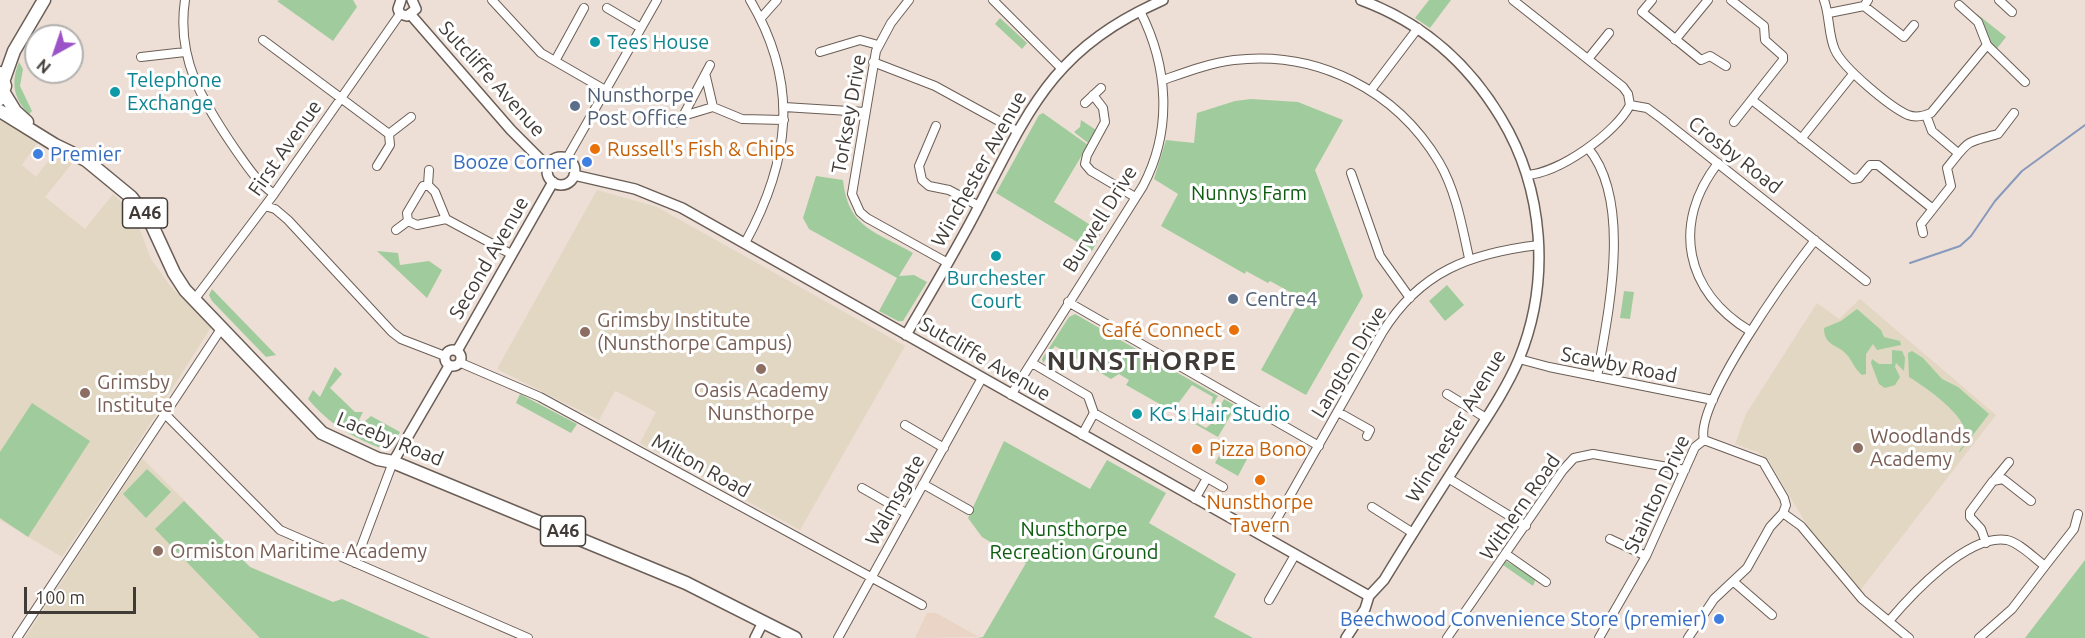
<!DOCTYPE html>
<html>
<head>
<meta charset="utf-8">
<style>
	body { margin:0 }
	#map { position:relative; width:2085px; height:638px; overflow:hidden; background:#eddfd5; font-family:Ubuntu,sans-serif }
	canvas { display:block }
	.north { position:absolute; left:24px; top:24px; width:60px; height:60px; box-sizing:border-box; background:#fff; border:2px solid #b3b1af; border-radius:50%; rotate:220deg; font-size:16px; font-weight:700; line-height:24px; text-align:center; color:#413b37 }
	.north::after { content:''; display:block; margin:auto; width:21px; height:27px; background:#9b53c7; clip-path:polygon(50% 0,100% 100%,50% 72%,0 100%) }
	.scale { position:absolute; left:24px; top:587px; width:112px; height:27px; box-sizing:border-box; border:3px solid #413b37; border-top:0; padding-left:8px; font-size:18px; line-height:21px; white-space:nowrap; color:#413b37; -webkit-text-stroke:4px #fff; paint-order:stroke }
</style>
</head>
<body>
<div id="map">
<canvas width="2085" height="638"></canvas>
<div class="north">N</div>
<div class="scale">100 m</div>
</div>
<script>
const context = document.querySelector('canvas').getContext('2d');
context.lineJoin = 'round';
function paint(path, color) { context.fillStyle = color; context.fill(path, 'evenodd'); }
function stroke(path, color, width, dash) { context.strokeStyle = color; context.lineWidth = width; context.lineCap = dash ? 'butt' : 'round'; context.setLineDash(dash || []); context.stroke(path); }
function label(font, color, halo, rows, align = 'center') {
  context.font = font + ' Ubuntu,sans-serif'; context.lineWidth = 6; context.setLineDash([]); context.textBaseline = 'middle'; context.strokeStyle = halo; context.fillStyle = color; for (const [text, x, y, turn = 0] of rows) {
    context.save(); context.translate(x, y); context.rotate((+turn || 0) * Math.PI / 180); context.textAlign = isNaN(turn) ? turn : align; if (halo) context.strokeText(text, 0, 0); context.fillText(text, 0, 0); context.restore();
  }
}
const built = new Path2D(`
	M927 613H936L979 637 915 638Z`);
const education = new Path2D(`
	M0 118 38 142 22 165 36 177 56 151 74 161 45 197 85 229 113 194 125 206 136 219 151 259 171 287 211 327 129 457 62 557 0 520Z
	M597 190 657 207 905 346 800 530 640 443 656 412 618 392 615 391 599 420 497 369Z
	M1860 299 1996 415 1859 592 1814 537 1769 461 1758 452 1735 444 1746 414 1817 303 1839 319Z
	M142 458 250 567 333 602 342 599 430 638H25Z`);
const green = new Path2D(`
	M280 0H353L357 7 333 41 277 1Z
	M1429 0H1451L1430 28 1415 18Z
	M1977 14 2006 37 1995 51C1992 49 1978 18 1977 14Z
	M1000 18 1027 43 1022 49 995 24Z
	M19 62 23 69 20 86 32 111 29 114C13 98 11 82 19 62Z
	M1251 99 1298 102 1343 120 1315 170 1363 296 1306 395 1261 370 1301 298 1270 281 1268 283 1246 271 1245 274 1161 226 1178 194 1154 179 1166 140 1194 143 1197 113 1235 101Z
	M1043 113 1088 145 1054 202 1100 231V236L1092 251 996 193 1039 115Z
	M1081 120 1096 130 1088 143 1074 132 1080 127Z
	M816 176 843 180C848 228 875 231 913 253L899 276 914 275 927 282 903 321H898L879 311 897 278 809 229 803 218Z
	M377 251 398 253 400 265 429 261 442 270 427 298Z
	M1447 285 1464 305 1445 321 1429 301Z
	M212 289 276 355 266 357 212 301 209 295Z
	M1624 291 1634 292 1630 319 1620 318Z
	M1857 309 1881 330 1884 337 1900 341 1901 345 1877 350 1873 344 1866 354V374L1862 375C1855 369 1853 363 1848 356 1839 344 1824 347 1824 328L1841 321Z
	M1075 314 1218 396 1213 404 1211 403 1213 397 1192 385 1177 405 1180 407 1177 412 1206 428 1212 423 1216 425 1224 410 1220 407 1224 399 1236 406 1218 437 1126 385 1129 380 1119 374 1111 379 1055 346 1043 363 1042 359 1069 317Z
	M1892 350 1902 351 1905 358 1904 371 1896 363 1895 367 1900 377 1895 385 1885 388 1879 384 1871 363 1872 359 1879 364H1892Z
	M1912 351 1923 358 1942 379 1958 387 1989 414 1959 453C1960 447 1964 446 1966 441 1972 418 1925 387 1909 377L1908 353Z
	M335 367 342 374 330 388 355 412H363L359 420 364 422 371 416 400 432 392 446 383 449C352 437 330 425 308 399L313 390 320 397Z
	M520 394 577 424 571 433 516 403Z
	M32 403 90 441 28 537 0 518V452Z
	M1004 441 1090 489 1107 460 1166 493 1149 523 1236 574 1214 617 1253 638H978L983 637 1026 563 982 537 968 518Z
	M1224 447 1247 459 1238 476 1215 463Z
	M147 469 171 492 146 518 123 494Z
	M184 501 250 567 333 602 342 599 430 638H260L155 529Z
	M2085 560V638H2025Z
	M1506 561 1533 577 1535 581 1533 586 1503 565Z`);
const stream = new Path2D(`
	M1910 263 1960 246 1971 236 1995 201 2022 171 2085 125`);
const minor = new Path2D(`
	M185 0C176 59 203 102 235 149 247 166 257 182 274 194
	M492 0 541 53 607 91
	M909 0 891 23 876 51 852 194 860 212 867 218 948 263
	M993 0 1061 68
	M1513 0 1623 87 1628 94 1630 105 1647 108 1662 119 1866 281
	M1652 0 1642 12 1701 60 1710 56 1726 66
	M1731 0 1764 26 1765 40 1783 56V60L1734 122
	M1824 0C1830 16 1828 35 1835 50 1843 68 1890 107 1908 115 1916 118 1924 116 1931 113L1987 45
	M1999 0 2012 12
	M1959 5 1978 22 1987 45 2025 82
	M1864 6 1904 37 1914 25
	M607 8 641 28
	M1829 13 1864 6 1868 0
	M761 18 777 0
	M263 40 389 134
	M1675 40 1708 0
	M820 52 860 40 878 45
	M141 57 185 52
	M1588 59 1609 33
	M555 61 584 8
	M873 62 935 86 1017 131
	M706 77 713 107
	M1163 80C1186 72 1210 63 1234 60 1317 50 1396 90 1439 162 1456 191 1462 226 1469 258
	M1371 90 1418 28
	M1093 95 1103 108 1105 122 1087 155 1085 164 1091 171 1135 197
	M1752 100 1853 179 1859 178 1870 165H1878L1933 209
	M1085 103 1101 88
	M784 107 865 112
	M1926 115 1932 131 1958 153
	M683 116 710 65
	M675 123 683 116 713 107 742 119 784 120
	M936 126 919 166 922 180 929 186 949 190 979 206
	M1801 139 1853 74
	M1588 148C1633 202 1608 314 1597 377
	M567 158 657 0
	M1718 163C1671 224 1685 292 1750 331
	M377 166 390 145 389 134 411 117
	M1351 173 1380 256 1410 298
	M1527 175C1559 173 1616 133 1630 105
	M428 185 429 170
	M423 186H429L435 192 446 219 417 225 408 221 407 213Z
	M265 206 275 209 288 220 392 332 401 339 445 356
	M446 219 511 254
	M396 230 408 221
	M1923 233 1921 224 1951 186 1947 168C1969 141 1963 143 1998 134L2014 113
	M745 243C790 161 800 84 750 0
	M194 300 274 194 400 14
	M1068 302 1319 446
	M1519 359 1549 367 1713 400
	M461 363 540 397 922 605
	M1032 363 1088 396 1094 413 1223 487
	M1447 394 1486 418
	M1011 395 1143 186C1173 129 1168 66 1140 11
	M1338 412 1370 430 1367 436
	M165 414 280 530 528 638
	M905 425 944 448
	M1082 435 1094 413
	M1704 440 1763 462 1784 498 1786 505 1783 513 1801 526 1862 599 1909 638
	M1448 478 1526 526
	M1995 479 2009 462
	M923 484 969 510
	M862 488 906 513
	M1195 499 1207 478
	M1372 507 1413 533
	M1266 538 1382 333C1420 271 1471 253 1539 245
	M1610 539 1646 556
	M1986 543 1981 529 1970 517V512L1993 481 2003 479 2031 501
	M1506 554 1546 582
	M355 563 393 462
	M1734 582 1772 615
	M1269 600 1295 555
	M1889 621C1911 595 1968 533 2007 540 2020 543 2034 558 2045 566L2074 529 2078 514
	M17 638 221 329
	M838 638 982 378
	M1447 638 1563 470 1574 458 1593 454 1685 470
	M1599 638 1646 556 1695 447 1704 440C1694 404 1790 272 1815 240
	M1688 638 1714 599 1747 568 1770 527 1783 513
	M1979 638 2012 609 2045 566`);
const tertiary = new Path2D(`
	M401 0 398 9 400 14 407 16 416 9 412 0
	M411 15 511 130 547 166
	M547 171a14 14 0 1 1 28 0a14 14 0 1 1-28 0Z
	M574 175 635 189 682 208 1369 596
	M906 335C931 292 957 249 980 204 1031 105 1055 48 1163 0
	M445 358a8 8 0 1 1 16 0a8 8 0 1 1-16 0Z
	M457 351 553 182
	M393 462 449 366
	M755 638 763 622
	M1346 638 1365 609 1369 596 1384 580C1410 537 1437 495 1464 453 1483 423 1505 392 1519 359 1551 281 1544 189 1501 118 1468 63 1421 22 1361 0`);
const primary = new Path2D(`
	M4 79 14 51 44 0`);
const trunk = new Path2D(`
	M0 73 5 86 0 99
	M4 93 15 111 27 122
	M0 111 55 145 86 160 131 197 150 221 174 273 185 290 322 433 378 459 393 462 686 583 795 638`);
const markers = [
	[595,42,6,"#0f9aa8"],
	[115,92,6,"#0f9aa8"],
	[575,106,6,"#5c6f8a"],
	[595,149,6,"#e8710a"],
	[38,154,6,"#3f7fe0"],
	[587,162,6,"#3f7fe0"],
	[996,256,6,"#0f9aa8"],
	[1233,299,6,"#5c6f8a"],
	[1234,330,6,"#e8710a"],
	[585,332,6,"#8d6e63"],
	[761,369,6,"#8d6e63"],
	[85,393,6,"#8d6e63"],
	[1137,414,6,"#0f9aa8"],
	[1858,448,6,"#8d6e63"],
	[1197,449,6,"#e8710a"],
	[1260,480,6,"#e8710a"],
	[158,551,6,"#8d6e63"],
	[1719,619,6,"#3f7fe0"]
];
const shields = [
	[145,213,45],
	[563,531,45]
];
const shieldNames = [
	["A46",145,213],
	["A46",563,531]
];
const cultureNames = [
	["Tees House",607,42],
	["Telephone",127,80],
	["Exchange",127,103],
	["Burchester",996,278,"center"],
	["Court",996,301,"center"],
	["KC's Hair Studio",1149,414]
];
const streetNames = [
	["Sutcliffe Avenue",492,79,48],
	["Torksey Drive",849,114,-80],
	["First Avenue",285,148,-55],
	["Crosby Road",1735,155,38],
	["Winchester Avenue",979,169,-61],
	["Burwell Drive",1100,219,-58],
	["Second Avenue",489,258,-60],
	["Sutcliffe Avenue",985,359,30],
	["Langton Drive",1349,362,-59],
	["Scawby Road",1619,365,11],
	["Winchester Avenue",1456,426,-59],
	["Laceby Road",390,439,22],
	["Milton Road",701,466,29],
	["Stainton Drive",1657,494,-65],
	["Walmsgate",895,500,-61],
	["Withern Road",1520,507,-55]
];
const serviceNames = [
	["Nunsthorpe",587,95],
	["Post Office",587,118],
	["Centre4",1245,299]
];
const foodNames = [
	["Russell's Fish & Chips",607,149],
	["Café Connect",1222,330,"right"],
	["Pizza Bono",1209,449],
	["Nunsthorpe",1260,502,"center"],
	["Tavern",1260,525,"center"]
];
const shopNames = [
	["Premier",50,154,"left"],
	["Booze Corner",575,162],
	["Beechwood Convenience Store (premier)",1707,619]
];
const parkNames = [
	["Nunnys Farm",1249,193],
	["Nunsthorpe",1074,529],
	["Recreation Ground",1074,552]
];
const educationNames = [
	["Grimsby Institute",597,320],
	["(Nunsthorpe Campus)",597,343],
	["Grimsby",97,382],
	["Institute",97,405],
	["Oasis Academy",761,390,"center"],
	["Nunsthorpe",761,413,"center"],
	["Woodlands",1870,436],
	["Academy",1870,459],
	["Ormiston Maritime Academy",170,551]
];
const districtNames = [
	["NUNSTHORPE",1142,361]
];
paint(built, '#e9d4c5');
paint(education, '#e1d7c2');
paint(green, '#a0cc9d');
stroke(stream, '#8799bc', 2);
stroke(minor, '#6b5e56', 10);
stroke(tertiary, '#6b5e56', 12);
stroke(primary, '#6b5e56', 15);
stroke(trunk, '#6b5e56', 15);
stroke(minor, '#fff', 8);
stroke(tertiary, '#fff', 9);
stroke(primary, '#fff', 12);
stroke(trunk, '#fff', 12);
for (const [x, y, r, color] of markers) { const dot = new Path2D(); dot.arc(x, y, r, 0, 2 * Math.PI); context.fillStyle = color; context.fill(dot); stroke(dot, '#fff', 2); }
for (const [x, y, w] of shields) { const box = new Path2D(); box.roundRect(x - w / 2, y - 15, w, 30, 4.5); context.fillStyle = '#fff'; context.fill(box); stroke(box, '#413b37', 1.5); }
label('bold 18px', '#413b37', null, shieldNames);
label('20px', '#0d838f', '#fff', cultureNames, 'left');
label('20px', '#413b37', '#fff', streetNames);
label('20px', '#4e5e75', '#fff', serviceNames, 'left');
label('20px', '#c56008', '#fff', foodNames, 'left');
label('20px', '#366cbe', '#fff', shopNames, 'right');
label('20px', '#0e5c11', '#fff', parkNames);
label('20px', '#785e54', '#fff', educationNames, 'left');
context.letterSpacing = '1.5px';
label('bold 26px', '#413b37', '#fff', districtNames);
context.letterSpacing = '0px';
</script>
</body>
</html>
